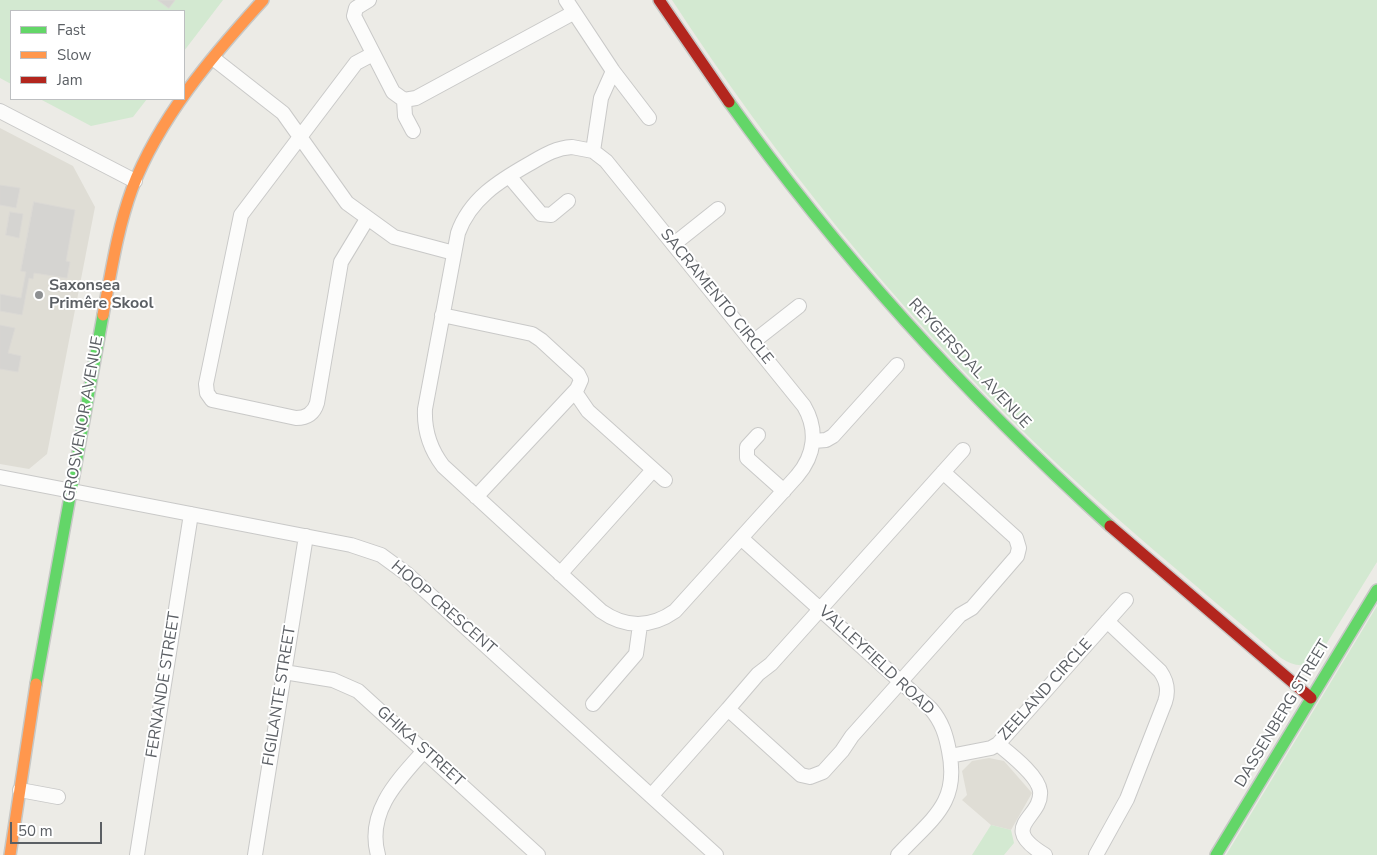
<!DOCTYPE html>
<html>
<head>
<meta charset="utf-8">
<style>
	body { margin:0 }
	#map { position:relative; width:1377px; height:855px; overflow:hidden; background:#ecebe6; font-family:"Nunito Sans",sans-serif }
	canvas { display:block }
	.legend { position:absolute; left:10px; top:10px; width:175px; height:90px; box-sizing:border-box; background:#fff; border:1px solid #bdbfc1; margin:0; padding:6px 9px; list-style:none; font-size:15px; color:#5b5f64 }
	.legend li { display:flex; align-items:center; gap:10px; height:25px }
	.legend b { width:25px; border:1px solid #bdbfc1 }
	.scale { position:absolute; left:10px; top:822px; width:92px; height:22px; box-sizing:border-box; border:2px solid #5b5f64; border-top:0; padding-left:6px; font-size:15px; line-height:18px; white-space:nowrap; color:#5b5f64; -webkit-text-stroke:4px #fff; paint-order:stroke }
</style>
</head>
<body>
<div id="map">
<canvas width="1377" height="855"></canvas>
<ul class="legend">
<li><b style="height:6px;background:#63d668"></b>Fast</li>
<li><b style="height:6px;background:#ff974d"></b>Slow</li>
<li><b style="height:6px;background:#b3261e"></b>Jam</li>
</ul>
<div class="scale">50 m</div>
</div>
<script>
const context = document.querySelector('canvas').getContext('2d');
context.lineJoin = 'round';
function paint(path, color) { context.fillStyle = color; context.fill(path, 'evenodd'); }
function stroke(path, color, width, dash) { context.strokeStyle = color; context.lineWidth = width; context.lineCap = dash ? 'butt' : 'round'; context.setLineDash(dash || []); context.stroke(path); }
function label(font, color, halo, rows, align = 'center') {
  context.font = font + ' "Nunito Sans",sans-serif'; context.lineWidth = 4; context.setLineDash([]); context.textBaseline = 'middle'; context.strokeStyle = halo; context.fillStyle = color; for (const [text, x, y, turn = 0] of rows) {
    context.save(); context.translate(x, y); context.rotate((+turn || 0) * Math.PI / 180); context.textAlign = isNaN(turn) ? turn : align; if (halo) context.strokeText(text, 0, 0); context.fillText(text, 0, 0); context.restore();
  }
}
const education = new Path2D(`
	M0 128 73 166 95 207 47 454 29 469 0 464Z
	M989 758 1004 761 1032 793 1011 830 991 825 962 800 967 795 962 771 972 761Z`);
const green = new Path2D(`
	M0 0H223L184 51V11H11V84L0 78Z
	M672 0H1377V562L1317 659C1305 669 1293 666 1281 658 1196 585 1109 515 1029 437 894 306 775 158 672 0Z
	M40 99H147L133 117 91 126Z
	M1377 606V855H1226Z
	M991 825 1011 830 1014 843 1004 855H972Z`);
const building = new Path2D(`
	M158 0H175L169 8Z
	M0 185 20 188 16 208 0 205Z
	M34 202 75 210 66 261 70 262 67 278 34 273 33 279 29 278 22 315 0 311V294L21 298 26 272 21 271Z
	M10 212 23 214 19 238 6 235Z
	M0 325 15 328 8 353 21 356 18 372 0 369Z`);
const street = new Path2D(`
	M369 0 356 8 354 16 393 92 404 100 416 98 573 13
	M566 0 613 71 649 118
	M214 59 283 113 347 203 394 237 454 253
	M404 100 405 116 413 131
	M0 111 135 181
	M572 147 593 151 606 161 804 406C818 430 815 455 797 476L675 611C651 628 625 628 601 611L443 466C430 449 424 431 425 409L458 233C470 199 499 181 529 164 543 156 555 148 572 147Z
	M593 151 601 98 613 71
	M509 176 541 214 551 215 568 201
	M367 219 341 262 317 403C314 413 307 418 296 418L212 400 207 393 206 384 241 215 356 63 373 54
	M674 244 718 209
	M442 315 532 334 541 340 578 374 581 380 577 389 476 497
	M753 342 799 306
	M575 392 588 411 665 480
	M758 435 747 447V458L784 491
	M814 441 826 440 833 436 897 365
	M943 472 1016 538 1019 548 1017 556 972 608 960 615 852 736 842 751 823 772 810 777 801 775 728 709 758 674 771 664 963 450
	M0 477 351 545 381 555 407 574 716 855
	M741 538 931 709C942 722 946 735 949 751 960 804 931 819 898 855
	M560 574 653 470
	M284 672 333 680 358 691 538 855
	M593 704 636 654 640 625
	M998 744C1010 754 1038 775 1040 791 1043 819 996 825 1045 855
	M950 756 991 748 998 744 1126 600
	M20 790 58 797
	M651 796 728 709
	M137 855 191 514
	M255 855 306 536
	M378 855C366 812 398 780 424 751
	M1096 855 1127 799 1165 702C1169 690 1167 681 1160 671L1107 621`);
const fast = new Path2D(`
	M729 102C840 257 969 398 1110 526
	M36 684 103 315
	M1216 855 1377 590`);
const slow = new Path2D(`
	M103 315C111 273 117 230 132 189 159 118 212 56 263 0
	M10 855 36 684`);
const jam = new Path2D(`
	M659 0 729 102
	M1110 526 1311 698`);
const markers = [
	[39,295,5,"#8e9092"]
];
const poiNames = [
	["Saxonsea",49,286],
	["Primêre Skool",49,304]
];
const streetNames = [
	["SACRAMENTO CIRCLE",716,297,51],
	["REYGERSDAL AVENUE",969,364,47],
	["GROSVENOR AVENUE",84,419,-80],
	["HOOP CRESCENT",443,608,41],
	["VALLEYFIELD ROAD",876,661,43],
	["FERNANDE STREET",164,685,-81],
	["ZEELAND CIRCLE",1046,690,-48],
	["FIGILANTE STREET",280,696,-81],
	["DASSENBERG STREET",1283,714,-59],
	["GHIKA STREET",420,747,42]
];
paint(education, '#dfddd5');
paint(green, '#d3e9d1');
paint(building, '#d5d4d1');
stroke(building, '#dbd9d5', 1);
stroke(street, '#c9c9c8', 16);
stroke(fast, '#c7c8c6', 14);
stroke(slow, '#c7c8c6', 14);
stroke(jam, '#c7c8c6', 14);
stroke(street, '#fcfcfb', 14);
stroke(fast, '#63d668', 11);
stroke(slow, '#ff974d', 11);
stroke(jam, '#b3261e', 11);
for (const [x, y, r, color] of markers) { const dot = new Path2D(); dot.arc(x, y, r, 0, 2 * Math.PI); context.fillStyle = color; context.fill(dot); stroke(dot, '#fff', 2); }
label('bold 16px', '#5b5f64', '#fff', poiNames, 'left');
label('16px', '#5b5f64', '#fff', streetNames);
</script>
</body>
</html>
